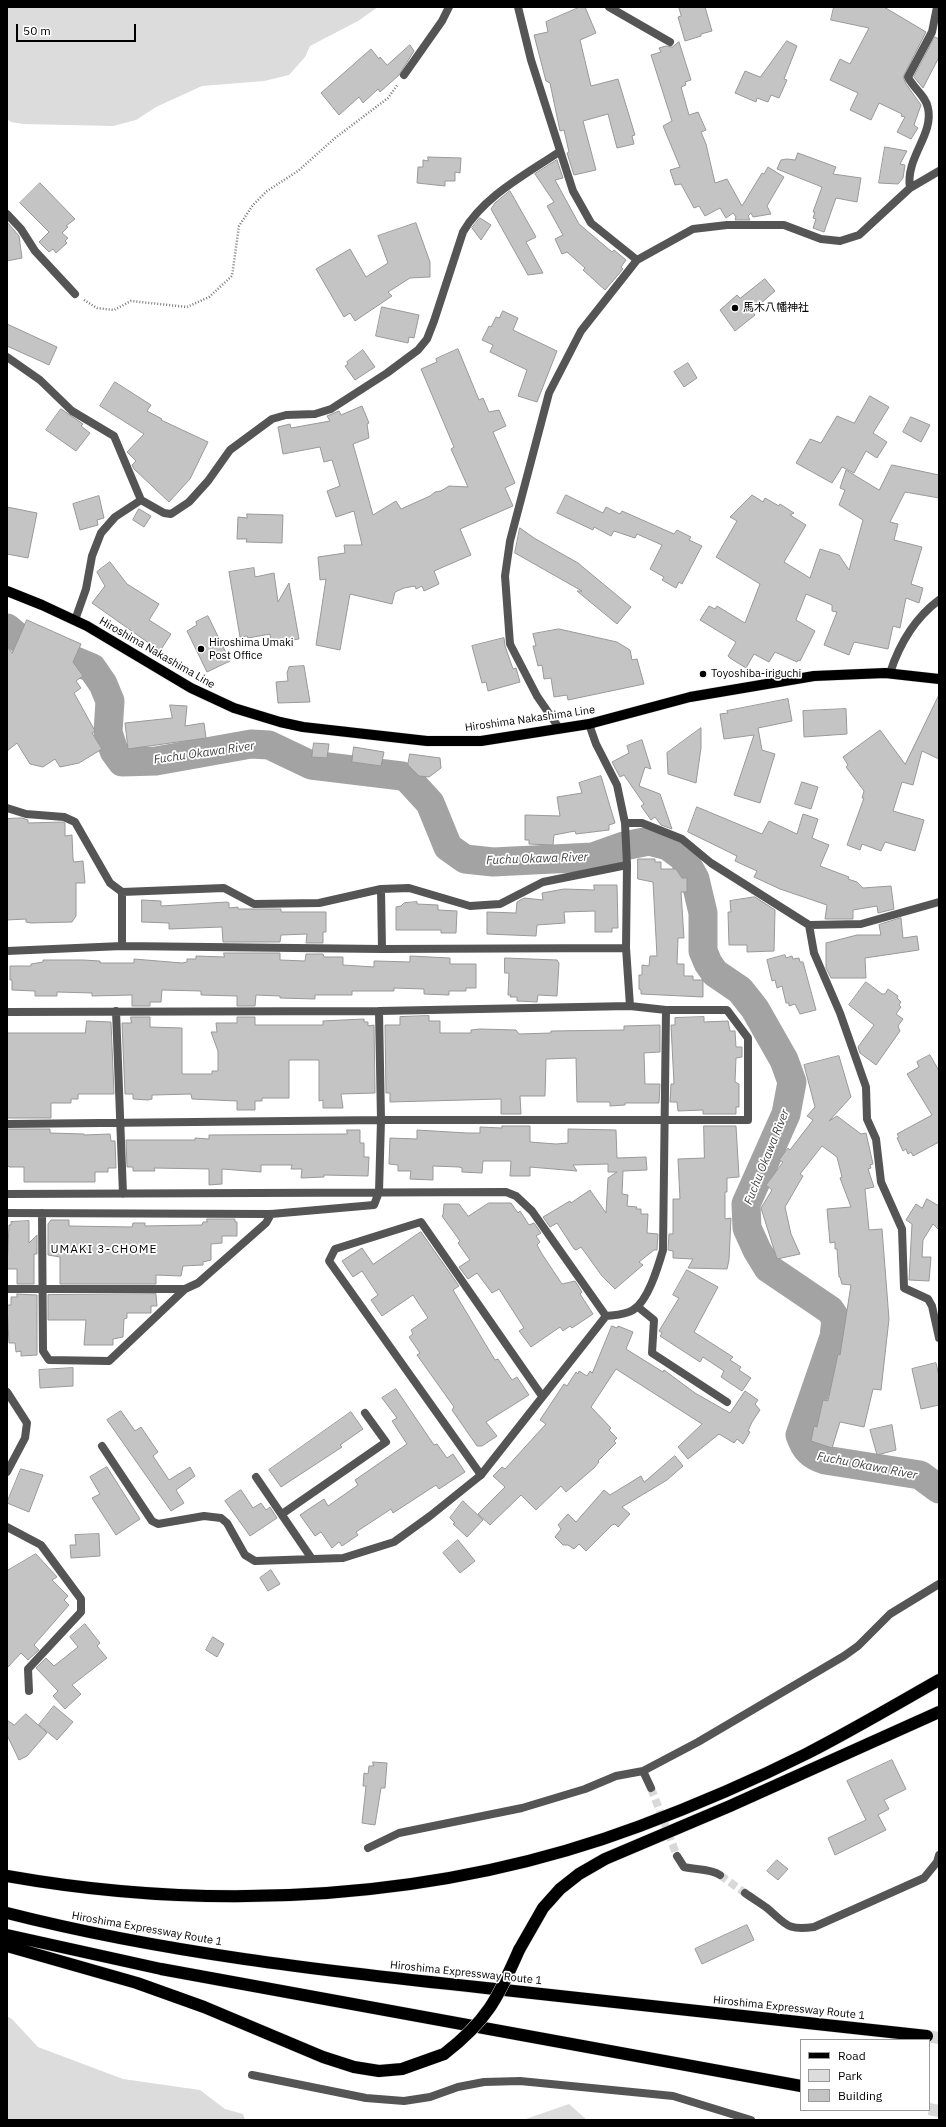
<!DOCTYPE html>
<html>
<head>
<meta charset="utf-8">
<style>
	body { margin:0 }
	#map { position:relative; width:946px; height:2127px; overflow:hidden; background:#fff; font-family:"IBM Plex Sans",sans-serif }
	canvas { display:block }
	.frame { position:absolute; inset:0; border:8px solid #000; pointer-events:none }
	.legend { position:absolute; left:800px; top:2039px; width:130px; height:72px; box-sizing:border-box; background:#fff; border:1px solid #999; margin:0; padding:5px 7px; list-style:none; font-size:12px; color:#000 }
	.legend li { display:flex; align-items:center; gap:8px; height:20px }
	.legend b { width:20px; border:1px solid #999 }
	.scale { position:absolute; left:16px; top:24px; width:120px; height:18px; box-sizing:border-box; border:2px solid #000; border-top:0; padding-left:5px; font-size:12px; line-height:14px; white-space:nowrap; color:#000; -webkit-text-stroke:3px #fff; paint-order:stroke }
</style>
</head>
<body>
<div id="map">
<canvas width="946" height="2127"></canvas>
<div class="frame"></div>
<ul class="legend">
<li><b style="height:5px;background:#000"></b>Road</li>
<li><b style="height:11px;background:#dcdcdc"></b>Park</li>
<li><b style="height:11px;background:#c4c4c4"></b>Building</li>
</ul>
<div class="scale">50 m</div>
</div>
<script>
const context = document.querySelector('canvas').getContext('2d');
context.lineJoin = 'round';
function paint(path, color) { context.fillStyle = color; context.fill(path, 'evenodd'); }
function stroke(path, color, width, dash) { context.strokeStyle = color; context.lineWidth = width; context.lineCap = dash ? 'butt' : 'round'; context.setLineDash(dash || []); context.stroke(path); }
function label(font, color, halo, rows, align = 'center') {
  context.font = font + ' "IBM Plex Sans","Noto Sans JP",sans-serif'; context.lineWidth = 3.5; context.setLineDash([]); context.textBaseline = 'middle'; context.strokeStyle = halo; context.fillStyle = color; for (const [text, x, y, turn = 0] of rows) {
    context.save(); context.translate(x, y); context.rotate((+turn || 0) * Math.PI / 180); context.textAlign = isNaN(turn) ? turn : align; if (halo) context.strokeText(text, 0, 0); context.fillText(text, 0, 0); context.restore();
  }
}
const green = new Path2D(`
	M7 7H378L358 21 310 46 305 57 289 75 264 81 202 86 156 107 136 120 113 126 23 124 11 122 7 119Z
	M7 2016 12 2019 38 2047 123 2079 200 2090 225 2109 243 2114 245 2120H7Z
	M569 2104 587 2120H523Z`);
const river = new Path2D(`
	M7 628 37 653 68 658 92 668 103 684 110 701 108 732 114 751 122 762 156 761 251 744 269 745 311 765 402 776 408 779 430 803 448 847 465 859 493 862 593 857 624 846 649 841 668 846 683 857 695 879 703 913V951L708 963 715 973 740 990 755 1009 784 1060 792 1082 786 1114 746 1204 747 1228 757 1250 768 1268 830 1310 836 1319 834 1337 800 1435C805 1449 810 1455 825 1460L920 1475 939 1489`);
const building = new Path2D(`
	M580 7H585L596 33 580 40 591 86 618 79 635 135 632 136 634 144 617 148 608 114 583 121 596 170 574 175 567 153 569 152 564 130 560 131 550 83 546 81 534 35 548 32 546 22Z
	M679 7H705L712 31 701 34V36L685 41 678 17 681 16Z
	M834 7H884L926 32 903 77 906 84 921 105 914 125 918 128 911 139 897 132 905 117 901 116 902 114 879 103 871 120 850 110 858 93 830 80 840 59 850 64 869 28 831 20Z
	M935 37 939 39V57L923 88 914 77Z
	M787 41 797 46 784 79 787 80 779 98 771 95 768 102 757 98 756 102 735 93 745 71 760 77Z
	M679 42 691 80 685 82 686 85 681 87 689 115 698 112 706 130 701 132 706 144 715 183 727 179 742 206 762 173 764 174 768 167 784 177 767 206 771 214 753 217 751 213 748 216 750 220H735L736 217 733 213 726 218 720 208 705 216 699 206 694 208 681 184 675 185 670 170 680 167 663 126 672 121 651 55 661 52 659 48 666 46 672 47Z
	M410 45 414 51 399 75 380 92 378 89 363 103 359 97 339 115 321 93 371 49 379 59 380 57 387 65Z
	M885 147 907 151 900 164 905 165 903 178 898 184 879 183Z
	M798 153 836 167 833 174 861 178 857 202 836 198 824 232 813 228 816 219 813 218 815 212H813L822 187 777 169 781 160 787 159 795 160Z
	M428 157 461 158 460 173 455 172V181H445V186L417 183 418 167H423V160L428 161Z
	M557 160 563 178 555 180 579 224 612 252 614 250 626 260 621 267 623 269 605 290 583 270 585 268 567 252 562 254 555 239 563 235 547 206 554 202 535 174Z
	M40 183 75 219 66 226 68 227 62 233 68 238 65 241 67 243 56 253 53 249 49 252 39 242 49 232 20 203Z
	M510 191 536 237 526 242 543 273 528 275 491 209 495 203Z
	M480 218 491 225 481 240 472 228Z
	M7 222 19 236 22 258 7 261Z
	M416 223 430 262V277L410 278 388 292 392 296 355 321 350 313 344 317 316 269 350 249 366 277 388 263 378 236Z
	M765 279 775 291 752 311 755 315 735 331 720 310 737 295 740 298Z
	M382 307 419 315 414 338 409 337 408 343 376 336Z
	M503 311 518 318 513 330 557 351 537 402 518 396 527 370 490 352 493 345 482 340 489 326 491 327 496 317 499 318Z
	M7 324 57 347 49 365 7 346Z
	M458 349 479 400 483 398 489 412 499 410 506 426 493 432 515 483 505 488 513 506 460 529 471 555 434 571 439 584 424 591 422 586 416 589 415 586 404 588 395 592 392 604 350 594 340 650 316 645 326 579 320 580 318 557 345 553 344 545H362L354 511 336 517 327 491 340 486 332 460 324 462 320 447 283 454 278 427 290 424 291 428 330 421 327 416 339 411 341 415 362 406 369 423 367 424 369 438 353 444 373 515 396 501 401 509 430 496 435 492 441 491 449 486 468 487 451 449 454 447 421 369 437 362 436 359Z
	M363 350 375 367 355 380 345 366 348 364 347 362Z
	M688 363 697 378 684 387 674 372Z
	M115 382 151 405 147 411 162 419 161 420 208 442 190 479 169 502 134 469 132 465 136 461 127 452 144 434 100 406Z
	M870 396 889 407 873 433 887 442 877 458 866 451 854 473 842 467 832 483 796 463 810 439 821 443 837 416 854 423Z
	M61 409 83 424 81 426 90 433 76 451 46 430Z
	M911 417 930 425 921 442 903 432Z
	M892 465 939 475V498L905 492 890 522 898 524 894 540 922 547 911 584 923 588 919 603 906 598 900 628 893 626 888 649 854 642 849 655 824 645 837 612 832 611V605L806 594 796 620 815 631 800 661 798 660 797 662 775 652 769 662 754 654 746 668 730 658 728 656 736 642 700 620 709 606 715 609 717 606 745 623 760 584 716 557 737 521 730 517 752 495 763 502 765 498 779 506 780 504 794 513 790 515 806 525 784 562 810 578 820 549 839 555 849 570 863 520 839 505 845 490 840 488 846 470 879 490Z
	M566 495 603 513 606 507 620 514 622 511 674 534 677 530 691 537 689 540 702 546 682 584 679 582 676 588 662 580 664 577 650 569 662 545 637 534 635 538 614 531 611 536 594 527 593 530 557 513Z
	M99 496 104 518 97 520 98 525 80 530 73 504Z
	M7 507 37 513 28 558 7 554Z
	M139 509 151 516 144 527 133 520Z
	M247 514 283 515 282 543 246 542 247 539H237L238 517 247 518Z
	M520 528 534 538 578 563 631 607 617 624 577 591H582L515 553Z
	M110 562 127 584 159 604 149 620 171 634 160 651 92 603 105 586 97 572Z
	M254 568 255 577 274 573 278 602 289 583 299 639 271 643 270 634 248 638 247 636 240 637 229 572Z
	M208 616 230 661 207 672 187 631 197 625 196 622Z
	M27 620 81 644 73 662 83 676 76 681 81 688 74 693 95 731 92 733 102 749 79 763 60 767 55 759 43 767 30 764 17 743 7 751V646L12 653Z
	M559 629 617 642 630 650 632 660 637 659 644 684 568 700 567 695 554 697 551 678 544 679 542 665 538 666 533 646H536L533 634Z
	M504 638 505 646 513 669 516 668 520 682 488 691 486 682 482 683 472 646Z
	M304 666 310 702 278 703 276 682 288 681 287 673 289 667Z
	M939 695V759L922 751 913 785 902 782 893 811 924 820 915 851 885 842 881 851 862 844 860 850 847 845 864 798H862L864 791 846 767 848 765 843 757 880 730 905 764Z
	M788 699 792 721 758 728 762 750 775 754 760 803 734 795 754 735 724 739 720 714 728 713 727 711Z
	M170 705 187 706 185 726 204 723 206 738 128 749 125 723 172 718Z
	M846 709 847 734 804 737 803 711Z
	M701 728V748L696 783 668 774 667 753Z
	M642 740 651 769 645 767 639 786 660 794 672 829 661 825 655 817 651 820 641 806 644 804 624 775 620 777 612 762 629 753 627 746Z
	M314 743 329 744 327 758 312 757Z
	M354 747 384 752 381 766 352 762Z
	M410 754 440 758 441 768 429 777 419 776 408 765Z
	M601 776 615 823 609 825V830L576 834 575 831 554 835 553 845 529 844V840H525V815L560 816 557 797 582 793 579 783Z
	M802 782 818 787 811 809 795 804Z
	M697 807 762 834 769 821 797 834 803 814 818 819 812 838 829 845 820 866 849 877 848 879 857 882 863 888 891 886 894 909 878 913 877 906 853 910V919H825L827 905 780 889 754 877 757 871 735 861 737 856 688 832Z
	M22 818 28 820V823L63 822 65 823V836L72 835 73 859 74 862 83 861 85 883H76V916L72 922 31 923 26 922V919L7 920V819Z
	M638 859H655V862H661V869H676L682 878H687V892H681L684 938H678L677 964H684V976H693V980H703V997L641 994V990L639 989V975H642V965L649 966 650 956H657L653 882 638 879Z
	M594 885H617L618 928H612V932H595V911L564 912 565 923 537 925 536 936 487 934V912L516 913 517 902 524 898 543 900 542 893 564 889 594 890Z
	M755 897 775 910 774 951 747 952V945H729L728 912H731L730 901Z
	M142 900 161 901V906L227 902 229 903V908L238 907V909H281V912H326V932H323V943H306L307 934 281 935 280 942H223L222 927 169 929V923L142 922Z
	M417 902V904L438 905V910L457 911 456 933H441V930H396V907L401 906 404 903Z
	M901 918 903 938 917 936 919 950 865 958 866 978H831L826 968V943L857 935H881L879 925Z
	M224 953H280V960L305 961 306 954H323L324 957H343V965L374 967V961H376L410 962V956L450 958V964H476V988H466V991H449V995L424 994V989L394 988V991H352V995H315V999L280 998V996L256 995 255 1006H237V996L201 995V991L162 990 161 1002H150V1006H132V995L92 996V993L57 992V996H35V991L12 990V980H10V966H31V964L43 962V960H83L100 961V963H134V959L182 963 187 962V959H196V956L224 957Z
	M785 955 786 958 792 956 793 959 799 958 800 962H803L816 1010 800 1014 795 1004 789 1006V1003H786L782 986 777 988 775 980 772 981 767 960Z
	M505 958 557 960 559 963 557 996 538 995 537 1002 517 1001V997H510L511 995H508L509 973H505Z
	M866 982 882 994H885L888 989 898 996 897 998 901 1002 899 1005 901 1007 896 1014 903 1019 898 1026 900 1031 876 1065 860 1053 858 1047 874 1025 849 1005Z
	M429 1016V1021H440V1033H471V1030L480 1029 516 1030 519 1034 551 1033V1031L624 1030V1026L660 1025V1052L644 1053 645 1084H660L659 1103H625V1105L610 1106V1102H577L576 1058 546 1059 545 1096H520L521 1114H501V1099L390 1102V1093H386L385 1025H400V1017Z
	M131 1017H150V1027L182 1028V1074H212V1071H218V1051L211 1032H217L216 1023H237V1017H255V1025H323V1021L364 1019V1022H368V1026L374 1025 375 1093 341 1094 343 1108H323V1100L319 1101V1060H289V1098H262V1101H255V1110H237V1101L192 1099 191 1094 154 1095H152V1099L148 1100 133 1099V1094H125L122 1023H131Z
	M704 1017V1022L728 1021 730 1031H735L736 1047H742V1057L736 1058 735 1082 739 1084V1107H736V1114H703V1110L678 1111 677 1102H670L671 1084H674L671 1025H675V1018Z
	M87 1021 111 1022 114 1094H78V1099H71V1103H51V1118H7V1033H85Z
	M930 1055 939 1071V1142L913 1156 911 1152 908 1154 906 1149 903 1151 897 1138 899 1137 897 1134 932 1115 907 1074 919 1067 917 1062Z
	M839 1056 851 1097 829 1121 837 1116 861 1134 866 1133 873 1164 870 1165 871 1168 868 1169 874 1187 865 1189 869 1230 882 1229 889 1319 881 1390 873 1389 864 1427 840 1422 832 1448 811 1441 814 1426 817 1427 823 1400 828 1401 838 1354 840 1355 851 1285 842 1284 840 1277H839L837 1249H835V1242L830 1243 827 1209 851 1207 840 1178 842 1177 837 1157 822 1146 800 1174 803 1176 785 1207 791 1234 800 1254 777 1259 761 1208 772 1190 766 1185 783 1162 779 1160 788 1148 790 1150 813 1120 807 1116 815 1107 804 1065Z
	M502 1126H530V1142L556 1144 568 1143V1129L616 1130 617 1158 646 1157 647 1170 623 1171 622 1194 628 1195 627 1206 637 1207 636 1209H641V1214H648L647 1233 658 1234 657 1250H654L639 1262 643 1265 615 1289 602 1276 581 1247 576 1250 574 1249 557 1223 550 1227 543 1217 570 1201 571 1203 590 1190 606 1213 608 1178 617 1172H608V1164L573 1165 577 1171 530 1167V1176H510L511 1161H483L482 1173 462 1172V1168L459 1167 433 1166V1180L410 1179 411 1171H398V1165L389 1164 390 1138 417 1139V1130L467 1133H480V1127L502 1128Z
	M704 1126H736L739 1177 727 1178V1192H725V1219L731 1218 729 1260 727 1269 688 1268 693 1259 673 1258V1251L668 1250 669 1234H673V1199H680L678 1159 704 1158Z
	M7 1129H50V1133L84 1134V1135L110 1134 111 1141H115L116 1168H108V1172H95V1182H24V1167H9L7 1165Z
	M347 1130H360V1143H364V1157H369L368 1176 324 1175V1177L301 1178 302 1169H291L292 1165H261V1172L222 1169V1184L209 1185V1169L154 1168 155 1171H133V1167H127L126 1140H195V1138L209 1139V1135L345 1134H347Z
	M927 1199 939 1206V1230L933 1224 923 1240 922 1257H931L929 1281 909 1280 912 1224 906 1220 916 1204 922 1208Z
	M489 1203H511L518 1213 520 1211 529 1225 534 1223 541 1233 536 1236 540 1242 537 1245 542 1254 562 1284 575 1281 582 1292 580 1294 593 1314 572 1328 570 1326 563 1331 560 1327 531 1347 519 1331 524 1328 499 1289 492 1293 477 1273 468 1279 459 1267 470 1260 458 1243 460 1241 442 1216 443 1215 444 1204H459L468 1216Z
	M207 1219H235V1222H237V1236H222V1243L211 1244V1260L203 1262V1265L183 1266 181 1276 156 1275V1284H60V1257L48 1255V1224L51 1220H69V1226L132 1227 133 1223H145V1226L202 1225 203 1222H207Z
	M29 1221V1243L37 1235V1254H34V1284H17V1269H7L9 1225H11V1222Z
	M421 1232 459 1286 453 1290 495 1360 498 1359 512 1380 517 1377 529 1395 486 1422 497 1436 482 1446H477L452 1410 454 1407 417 1355 420 1353 409 1337 413 1334 411 1330 428 1318 413 1295 382 1316 371 1300 378 1295 362 1271 353 1277 342 1261 362 1248 373 1264Z
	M687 1270 718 1287 694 1332 733 1357 730 1360 741 1367 739 1370 751 1378 742 1391 721 1377 724 1371 703 1357 700 1362 660 1336 662 1333 659 1331 679 1298 673 1295Z
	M17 1294 37 1295V1355L21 1356V1351L16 1352 15 1343H9L7 1305H11V1297H17Z
	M156 1294 157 1306H151V1313H127V1318L124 1319 123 1337 113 1339V1345H84L86 1320H48V1295Z
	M612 1326 617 1328 618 1326 633 1332 626 1349 663 1372 664 1370 695 1393 730 1413 745 1391 758 1400 755 1404 760 1410 752 1422 748 1431 750 1432 743 1444 737 1439 734 1443 719 1434 688 1459 678 1447 702 1424 616 1369 591 1407 611 1428 609 1430 617 1438 614 1441 616 1443 598 1461 599 1462 594 1468 566 1492 561 1486 536 1510 521 1495 490 1525 478 1514 505 1487 493 1476 502 1467 505 1469 546 1424 540 1420 564 1384 567 1386 576 1372 578 1374 579 1371 587 1376 590 1371 592 1373Z
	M936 1363 939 1376V1405L921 1409 912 1369Z
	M73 1368V1386L40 1388 39 1370Z
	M396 1389 434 1445 437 1444 447 1458 453 1454 465 1472 439 1489 436 1485 393 1513 391 1509 356 1532 358 1535 342 1546 339 1542 332 1548 321 1532 315 1536 300 1515 324 1499 328 1506 358 1485 355 1480 407 1444 392 1421 397 1418 382 1398Z
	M121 1411 135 1431 141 1427 158 1452 153 1456 169 1480 190 1467 195 1476 176 1490 184 1503 171 1511 107 1420Z
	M351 1412 363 1429 340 1445 342 1447 281 1487 269 1470Z
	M892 1425 896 1450 877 1455 870 1430Z
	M675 1456 683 1466 667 1480 622 1507 630 1514 618 1527 615 1524 612 1525 586 1551 579 1544 574 1549 568 1545H563L555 1537 561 1529 558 1525 568 1514 576 1522 604 1490 610 1495 641 1476 644 1482Z
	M107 1467 140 1519 116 1535 92 1498 100 1494 90 1477Z
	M21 1469 43 1475 29 1512 7 1503Z
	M241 1490 253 1508 261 1503 266 1510 270 1507 277 1518 250 1536 225 1501Z
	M463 1501 483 1520 467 1537 453 1524 455 1523 450 1518Z
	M99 1534 100 1556 71 1558 70 1545H76L75 1535Z
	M458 1540 475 1561 460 1573 443 1553Z
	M36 1554 57 1577 52 1580 68 1596 64 1600 69 1605 34 1645 39 1650 28 1660 21 1653 7 1668V1571Z
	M271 1570 280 1584 268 1591 260 1578Z
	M85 1624 100 1643 97 1646 107 1658 72 1685 81 1694 65 1709 53 1696 58 1691 36 1668 46 1658 54 1666 78 1647 70 1637Z
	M213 1637 224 1644 217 1657 206 1650Z
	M54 1706 73 1722 57 1740 39 1725Z
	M26 1714 47 1733 27 1756 19 1760 7 1735V1720L14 1725Z
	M892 1760 906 1789 884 1800 889 1809 878 1815 886 1830 835 1855 828 1838 866 1820 847 1781Z
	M373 1762 387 1763 385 1788H381L375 1825 362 1823 366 1786H363L364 1773 368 1774 369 1766H373Z
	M777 1860 788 1869 778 1880 767 1871Z
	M747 1925 754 1940 702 1964 695 1949Z`);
const minorTunnel = new Path2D(`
	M651 1788 677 1856
	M720 1875 745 1893`);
const motorwayTunnel = new Path2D(`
	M927 2036 939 2038
	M929 2109 939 2111`);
const path = new Path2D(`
	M84 300 97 308 114 310 131 301 187 307 209 297 232 276 239 226 253 205 267 191 298 171 335 138 388 98 398 84`);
const service = new Path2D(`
	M609 7 670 42
	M404 75 442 21 449 7
	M7 214 21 229 35 251 75 294
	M638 1307 654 1320 652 1353 727 1402
	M102 1446 152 1521 158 1524 204 1516 221 1518 227 1523 245 1555 255 1561 343 1558 394 1542 430 1516 481 1475
	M256 1477 312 1559
	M282 1514 386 1442 365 1413
	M7 1527 41 1545 81 1599V1612L28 1669 29 1691`);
const minor = new Path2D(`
	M518 7 531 60 573 191 591 223 637 260
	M910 188C905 158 934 135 928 108 926 96 913 88 908 77L932 32 937 7
	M7 357 40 380 72 411 114 436 141 500 164 513 171 514 189 502 208 481 230 450 272 419 286 415 315 414 331 409 387 373 418 350 427 339 434 321 463 232C484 196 525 175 559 152
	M75 620 86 589 92 556 101 533 115 517 141 500
	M890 673C899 645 915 618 939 600
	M589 724 596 744 617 785 625 823 627 865 626 948 630 1006
	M559 728 537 696 510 644 505 576 510 541 549 393 581 331 637 260 693 229 727 225H784L821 239 840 241 859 235 910 188 939 171
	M7 808 26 814 64 817 75 822 110 883 122 892 224 888 254 904 319 903 381 889 409 888 470 906 500 904 543 882 627 865
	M625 823H642L682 839 711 863 809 925 861 924 939 902
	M381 889 382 949
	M809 925 814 953 840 1013 866 1087 867 1119 876 1139 881 1182 902 1229 904 1288 928 1299 932 1306 939 1338
	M122 946V892
	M7 951 122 946 382 949 626 948
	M116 1011 123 1194
	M7 1012 379 1011 630 1006 666 1010 663 1250C658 1267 648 1301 633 1310 626 1315 614 1315 606 1316L481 1475 329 1261 335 1249 421 1222 542 1396
	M7 1124 381 1120H748V1038L727 1010H666
	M7 1194 506 1192 516 1196 532 1211 606 1316
	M7 1213 271 1214 374 1205 379 1192 381 1120 379 1011
	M42 1213 43 1351 49 1360 109 1361 185 1289
	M7 1289H185L198 1283 266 1223 271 1214
	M7 1392 27 1423 25 1438 7 1472
	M643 1771 651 1788
	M368 1848 399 1833 522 1808 585 1789 616 1776 643 1771 698 1742 844 1656 858 1646 890 1614 939 1584
	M677 1856 684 1867C696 1870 709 1868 720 1875
	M745 1893C752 1898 760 1903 767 1908 786 1924 787 1931 814 1927L924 1878 937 1862 939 1855
	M252 2075 366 2098 404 2101 430 2097 458 2087 484 2082 520 2081 673 2096 751 2120`);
const primary = new Path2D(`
	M7 591 42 605 87 626 191 688 234 708 280 722 303 727 427 741H481L589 724 690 697 814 676 885 673 939 679`);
const motorway = new Path2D(`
	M7 1876C216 1913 440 1901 640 1826 696 1805 752 1781 806 1754 851 1731 895 1705 939 1680
	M7 1913C164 1953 325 1971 486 1988 633 2004 780 2020 927 2036
	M7 1935 161 1969 801 2086
	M7 1946 137 1983 204 2007 323 2057 354 2067 379 2071 402 2069 444 2054
	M519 1950 543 1908 560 1889 579 1874 605 1859 730 1806 939 1712`);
const motorwayBridge = new Path2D(`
	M444 2054C487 2021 498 1998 519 1950`);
const markers = [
	[735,308,4,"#000"],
	[201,649,4,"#000"],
	[703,674,4,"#000"]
];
const poiNames = [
	["馬木八幡神社",743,308],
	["Hiroshima Umaki",209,643],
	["Post Office",209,656],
	["Toyoshiba-iriguchi",711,674]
];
const streetNames = [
	["Hiroshima Nakashima Line",157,653,30],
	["Hiroshima Nakashima Line",530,719,-8],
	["Hiroshima Expressway Route 1",147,1929,10],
	["Hiroshima Expressway Route 1",466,1973,6],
	["Hiroshima Expressway Route 1",789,2008,6]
];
const waterNames = [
	["Fuchu Okawa River",204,753,-8],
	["Fuchu Okawa River",537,859,-2],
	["Fuchu Okawa River",767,1157,-68],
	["Fuchu Okawa River",867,1466,11]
];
const neighbourhoodNames = [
	["UMAKI 3-CHOME",104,1250]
];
paint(green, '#dcdcdc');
stroke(river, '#a3a3a3', 29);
paint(building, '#c4c4c4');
stroke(building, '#999', 1);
stroke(minorTunnel, '#d9d9d9', 8, [8, 4]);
stroke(motorwayTunnel, '#d9d9d9', 12, [12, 6]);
stroke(primary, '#dbdbdb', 11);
stroke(motorway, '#dbdbdb', 13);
stroke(path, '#777', 2.5, [1, 2]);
stroke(service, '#555', 8);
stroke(minor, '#555', 8);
stroke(primary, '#000', 10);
stroke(motorway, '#000', 12);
stroke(motorwayBridge, '#dbdbdb', 13, []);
stroke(motorwayBridge, '#000', 12);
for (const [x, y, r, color] of markers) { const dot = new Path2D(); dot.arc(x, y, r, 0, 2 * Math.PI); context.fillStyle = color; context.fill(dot); stroke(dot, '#fff', 1.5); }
label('11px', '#000', '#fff', poiNames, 'left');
label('11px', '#000', '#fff', streetNames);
label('italic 12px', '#444', '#fff', waterNames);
context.letterSpacing = '1px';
label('12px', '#000', '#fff', neighbourhoodNames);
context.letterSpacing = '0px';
</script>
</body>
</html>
